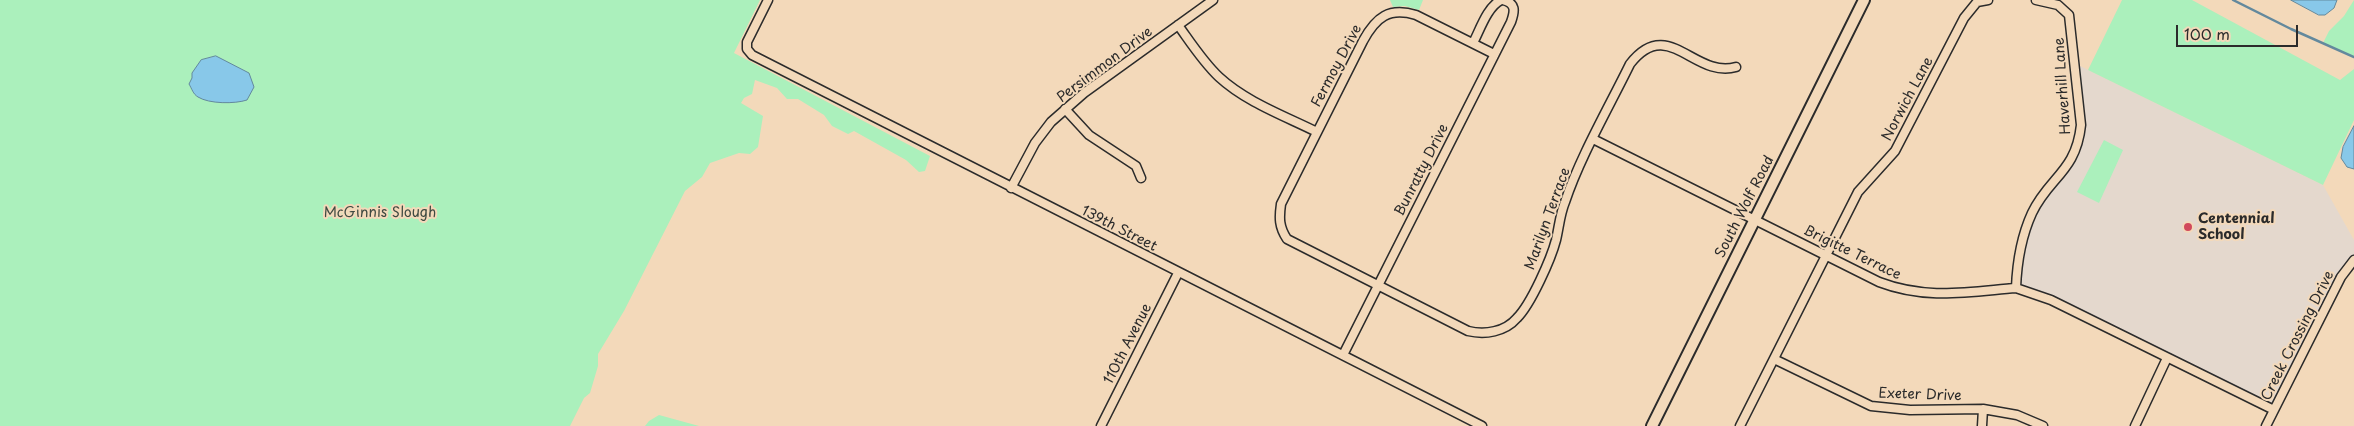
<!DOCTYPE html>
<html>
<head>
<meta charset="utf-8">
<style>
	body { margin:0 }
	#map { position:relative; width:2354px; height:426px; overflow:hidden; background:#f3d9ba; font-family:"Playpen Sans",sans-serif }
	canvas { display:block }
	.scale { position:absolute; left:2176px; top:25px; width:122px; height:22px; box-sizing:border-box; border:2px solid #2b2b2b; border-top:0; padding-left:6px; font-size:15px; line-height:18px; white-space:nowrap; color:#2b2b2b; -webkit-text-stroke:4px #f3d9ba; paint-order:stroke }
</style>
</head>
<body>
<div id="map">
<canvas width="2354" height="426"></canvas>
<div class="scale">100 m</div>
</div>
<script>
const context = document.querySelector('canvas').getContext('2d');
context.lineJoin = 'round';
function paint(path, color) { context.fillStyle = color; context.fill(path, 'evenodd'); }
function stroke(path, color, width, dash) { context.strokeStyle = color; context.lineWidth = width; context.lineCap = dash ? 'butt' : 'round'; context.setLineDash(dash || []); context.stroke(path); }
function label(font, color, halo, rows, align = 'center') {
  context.font = font + ' "Playpen Sans",sans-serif'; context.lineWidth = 4; context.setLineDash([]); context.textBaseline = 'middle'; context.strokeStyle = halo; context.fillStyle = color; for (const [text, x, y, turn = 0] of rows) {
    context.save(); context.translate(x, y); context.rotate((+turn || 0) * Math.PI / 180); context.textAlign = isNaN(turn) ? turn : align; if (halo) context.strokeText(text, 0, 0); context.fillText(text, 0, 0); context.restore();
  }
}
const built = new Path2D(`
	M2078 65 2323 185 2354 240V256L2340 275 2274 408 2017 286 2020 257 2034 213 2074 161 2081 144 2083 125Z`);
const green = new Path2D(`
	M0 0H760L734 53 930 156 925 171 919 172 906 160 854 131 848 134 832 126 824 115 798 99H787L777 88 755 80 752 94 744 98 741 103 763 116 758 147 750 154 739 153 710 163 702 177 685 191 624 311 598 354V366L590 393 584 398 570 426H0Z
	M1390 0H1423L1419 10 1405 6 1393 7Z
	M2122 0H2192L2340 80 2354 69V120L2323 185 2088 70Z
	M2354 0V57L2323 43 2329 31 2344 16Z
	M2104 140 2123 150 2099 203 2077 192Z
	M659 415 699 426H645L649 421Z`);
const water = new Path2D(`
	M2291 0H2337L2334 8 2325 15H2319Z
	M216 56 249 73 254 87 247 100C235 104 209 104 198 97 193 94 192 89 189 84L192 78V73L201 60Z
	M2354 126V169L2347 167 2341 158 2343 147Z`);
const stream = new Path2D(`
	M2233 0 2291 29 2354 57`);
const minor = new Path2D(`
	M768 0 747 42V49L752 55 1482 426
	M1178 25C1191 43 1203 62 1219 77 1246 102 1285 116 1317 132
	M1473 43C1480 30 1487 7 1501 0
	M1494 54 1416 15C1389 7 1376 17 1363 41L1281 204C1279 218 1279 227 1287 239L1468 331C1485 335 1505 332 1517 318 1531 304 1551 259 1556 240 1559 227 1560 214 1565 202 1580 157 1609 107 1630 64 1668 15 1694 79 1736 67
	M1065 109 1089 135 1136 166 1141 178
	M1593 139 1879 282C1926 300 1967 292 2016 288L2051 300 2274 410
	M1011 188 1035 143 1051 122 1084 93 1213 0
	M2016 288C2017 262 2021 237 2032 213 2049 177 2076 172 2081 125L2069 15 2058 5 2036 0
	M1343 355 1511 22C1515 11 1516 3 1503 0
	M1774 359 1871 406 1910 410 1983 409 2017 415 2043 426
	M1101 426 1178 273
	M1740 426 1858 192 1895 151 1964 18 1977 2 1988 0
	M1982 426 1983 409
	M2135 426 2167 358
	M2266 426 2341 277 2354 260`);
const major = new Path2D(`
	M1652 426 1864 0`);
const markers = [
	[2188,227,5,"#d1495b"]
];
const streetNames = [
	["Persimmon Drive",1105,65,-37],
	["Fermoy Drive",1337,66,-62],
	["Haverhill Lane",2063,86,-94],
	["Norwich Lane",1908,99,-62],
	["Bunratty Drive",1422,170,-63],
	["South Wolf Road",1745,207,-63],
	["Marilyn Terrace",1548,219,-70],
	["139th Street",1119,229,27],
	["Brigitte Terrace",1852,253,26],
	["Creek Crossing Drive",2298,336,-63],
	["110th Avenue",1128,344,-63],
	["Exeter Drive",1920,395,2]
];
const parkNames = [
	["McGinnis Slough",380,213]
];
const poiNames = [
	["Centennial",2198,219],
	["School",2198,235]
];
paint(built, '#e4d8cd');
paint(green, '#abf0bc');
paint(water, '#88c8e9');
stroke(water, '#63899d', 1);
stroke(stream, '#63899d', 2.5);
stroke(minor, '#2b2b2b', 11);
stroke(major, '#2b2b2b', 14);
stroke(minor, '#f3d9ba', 8);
stroke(major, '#f3d9ba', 10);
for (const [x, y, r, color] of markers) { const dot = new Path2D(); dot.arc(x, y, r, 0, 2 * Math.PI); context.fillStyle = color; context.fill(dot); stroke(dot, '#f3d9ba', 2); }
label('14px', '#2b2b2b', '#f3d9ba', streetNames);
label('14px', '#3e4941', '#f3d9ba', parkNames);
label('bold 14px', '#2b2b2b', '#f3d9ba', poiNames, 'left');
</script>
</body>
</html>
